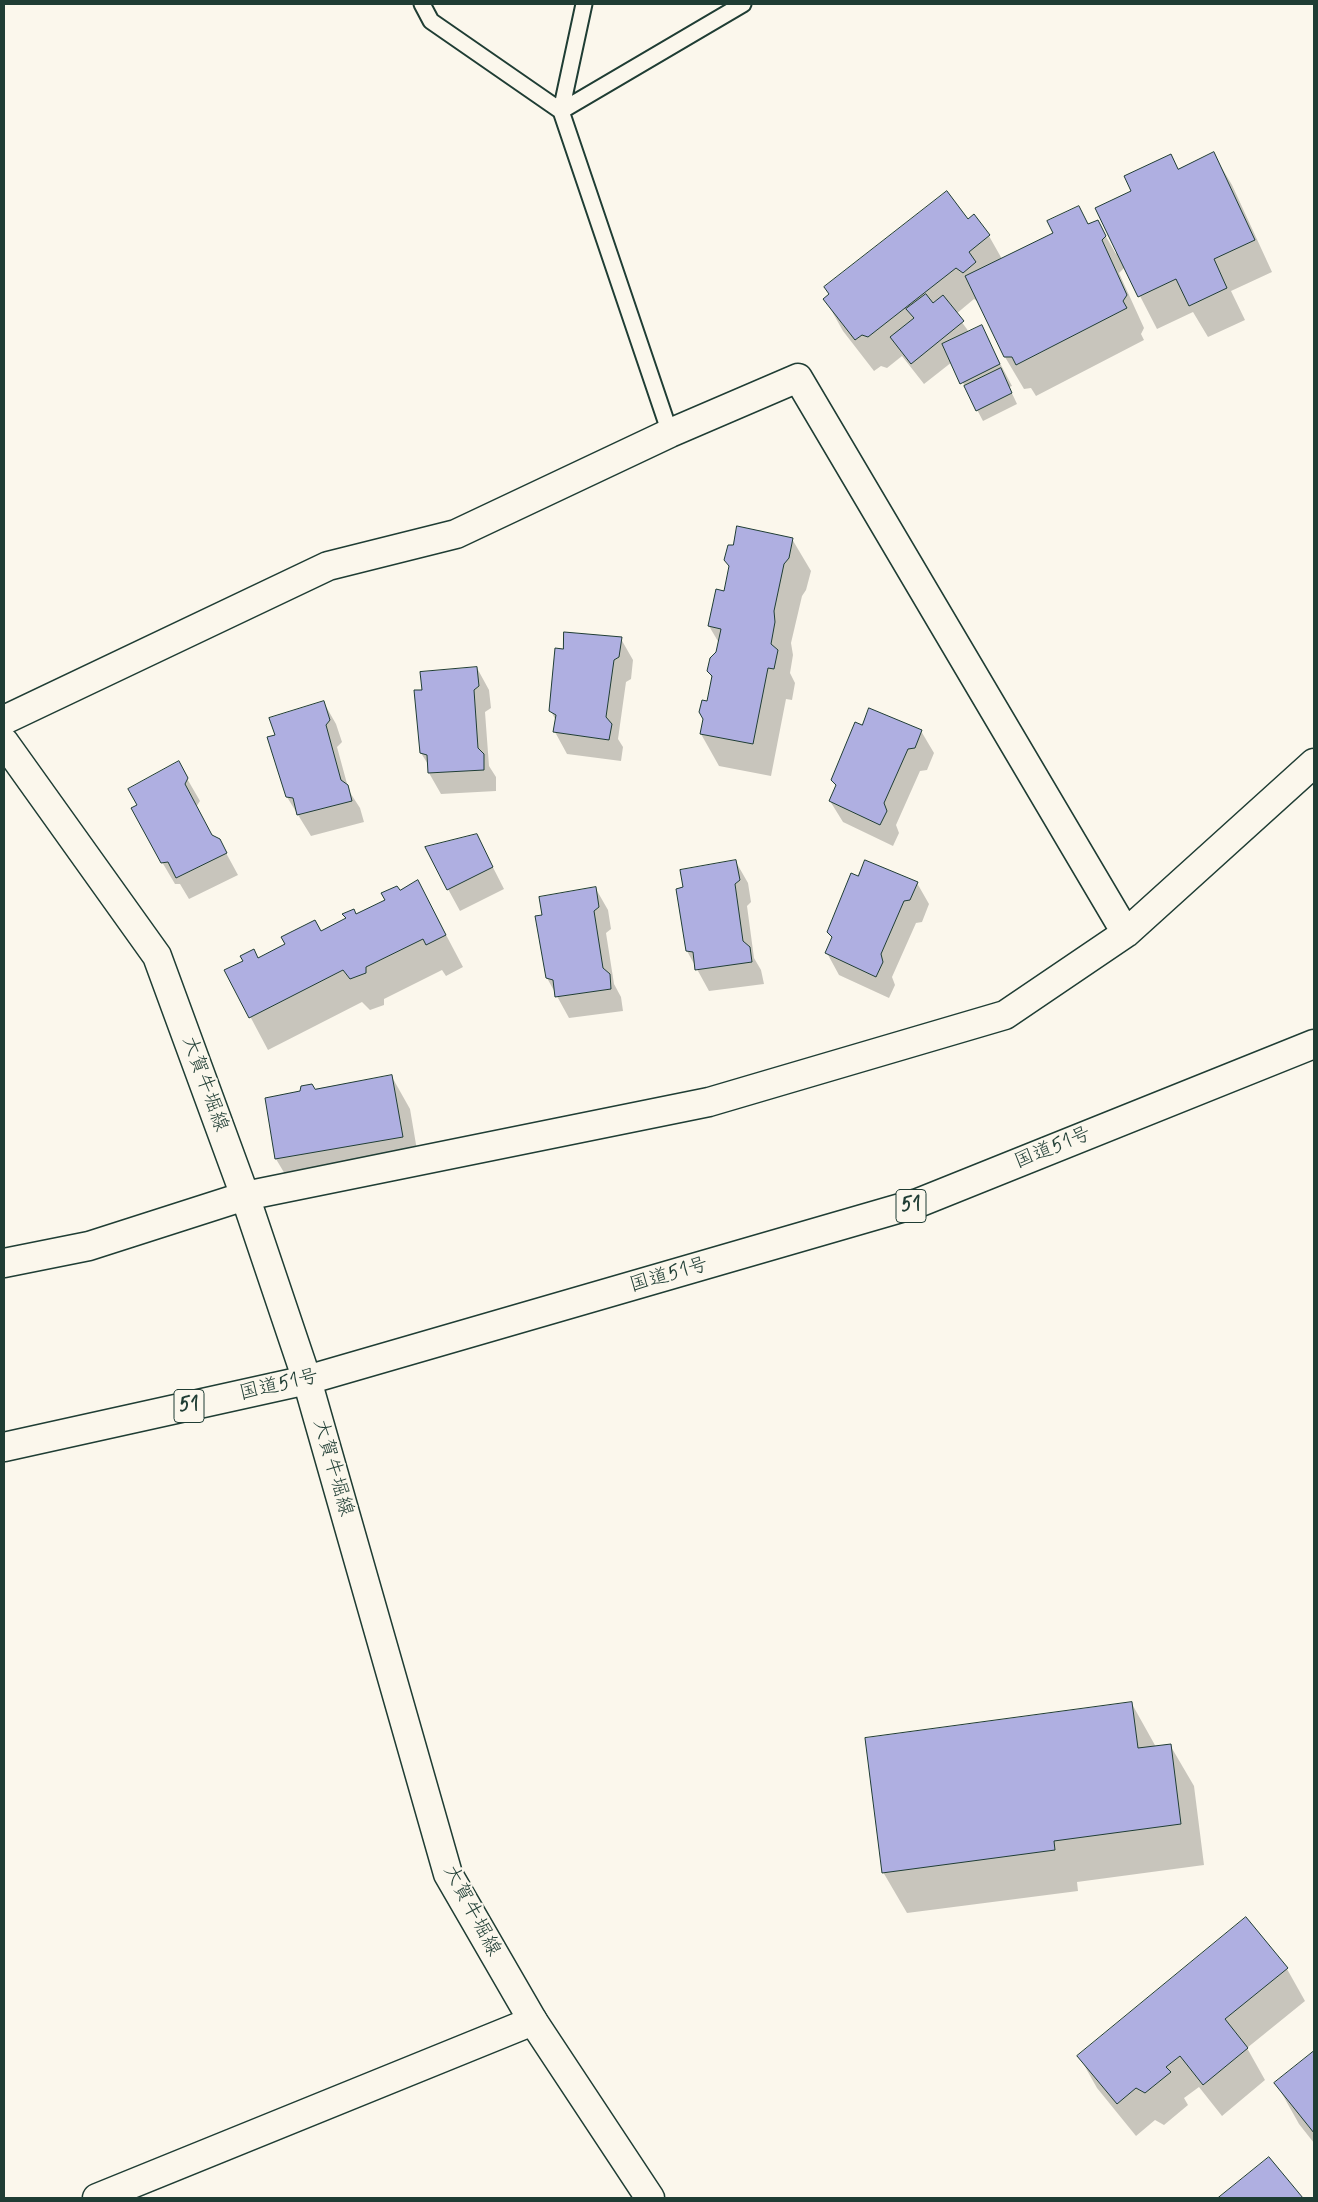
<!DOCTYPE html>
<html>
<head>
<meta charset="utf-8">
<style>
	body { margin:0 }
	#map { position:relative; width:1318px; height:2202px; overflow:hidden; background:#fbf7ec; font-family:Mynerve,sans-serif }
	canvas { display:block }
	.frame { position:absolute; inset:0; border:5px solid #1f3d34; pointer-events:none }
</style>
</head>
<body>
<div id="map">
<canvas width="1318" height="2202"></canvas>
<div class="frame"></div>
</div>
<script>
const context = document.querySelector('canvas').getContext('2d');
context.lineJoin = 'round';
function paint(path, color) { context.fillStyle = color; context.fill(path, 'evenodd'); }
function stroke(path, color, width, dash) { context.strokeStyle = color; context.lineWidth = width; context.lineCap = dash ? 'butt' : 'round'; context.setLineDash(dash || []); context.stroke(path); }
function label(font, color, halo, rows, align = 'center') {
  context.font = font + ' Mynerve,"Klee One",sans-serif'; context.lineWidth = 4.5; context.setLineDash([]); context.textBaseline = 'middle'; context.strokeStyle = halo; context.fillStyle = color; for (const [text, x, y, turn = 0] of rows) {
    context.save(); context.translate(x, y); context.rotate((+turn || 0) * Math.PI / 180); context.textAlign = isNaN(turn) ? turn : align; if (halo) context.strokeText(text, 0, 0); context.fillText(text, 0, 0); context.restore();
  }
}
const shadow = new Path2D(`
	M1213 153 1232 185 1272 272 1231 291 1245 320 1208 337 1193 312 1157 329 1125 267 1119 273 1144 328 1141 334 1144 340 1036 396 1031 388 1024 389 1005 357 979 302 974 299 956 314 969 332 981 327 1012 386 1009 387 1017 404 983 421 952 362 924 384 902 356 887 368 881 366 874 371 843 331 825 299 974 216 989 236 1002 259 1097 221 1116 254 1132 192 1170 156 1179 170Z
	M792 539 811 571 806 590 802 596 791 643 793 655 790 673 795 683 792 700 786 699 771 776 719 766 701 734 713 679 708 671 717 653 719 643 709 626 725 592Z
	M621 639 633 660 631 679 626 682 618 739 623 747 621 761 567 754 555 732 556 721 551 711 564 651Z
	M477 668 489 690 491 708 485 712 489 766 496 777V791L441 794 429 773V766L421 753 423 691Z
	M324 703 336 724 342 742 337 747 349 791 360 808 364 822 311 836 287 797 276 736Z
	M863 726 921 731 934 753 927 770 920 771 896 825 899 833 893 846 843 822 830 801 837 787 833 780Z
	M178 763 200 801 196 807 212 837 219 840 238 875 189 899 180 884H175L162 862 138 805Z
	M477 836 504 889 460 911 448 889Z
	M736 862 748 883 751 902 747 906 754 958 761 970 764 984 709 991 687 951 684 888Z
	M858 878 917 883 929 904 922 922 916 923 892 977 895 985 889 998 839 975 827 953 833 939 829 932Z
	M418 882 463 967 446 976 442 970 384 999V1005L370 1010 362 1002 268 1050 226 971 321 933 346 920 344 915H356L386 901 399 891Z
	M596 889 608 910 611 929 606 933 614 984 621 997 623 1011 569 1018 547 978 544 915Z
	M392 1077 410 1109 420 1168 295 1191 276 1159 266 1099Z
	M1132 1704 1156 1747 1170 1745 1194 1786 1204 1865 1077 1882 1078 1891 907 1913 883 1872Z
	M1287 1969 1305 2001 1247 2048 1265 2080 1222 2116 1199 2087 1184 2098 1188 2105 1164 2125 1155 2120 1136 2136 1097 2088 1079 2056Z
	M1314 2053V2143L1299 2124 1276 2083Z
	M1269 2158 1302 2198H1220Z`);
const building = new Path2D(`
	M1214 152 1255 240 1214 259 1227 288 1189 306 1176 279 1138 297 1095 208 1131 191 1124 176 1171 154 1178 169Z
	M947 191 968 219 974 214 990 235 969 252 976 262 963 273 956 268 868 337 862 335 855 340 823 299 829 294 824 287Z
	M1079 206 1088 224 1098 220 1106 236 1102 240 1127 295 1123 301 1127 308 1016 365 1012 357H1004L965 276 1053 233 1047 221Z
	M926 294 933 303 943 295 964 321 911 364 890 337 914 318 906 309Z
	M982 325 1000 364 960 384 942 344Z
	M1001 368 1012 393 976 411 964 386Z
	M737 526 793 538 789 558 784 564 774 611 775 622 771 644 778 650 774 669 768 668 753 744 700 734 703 719 699 712 702 700 707 701 712 676 707 671 710 658 716 652 721 629 708 626 716 589 724 591 729 566 724 560 728 545H733Z
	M564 632 622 637 619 657 614 660 606 717 612 724 609 740 553 732 556 715 549 711 555 648 563 649Z
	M477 667 479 686 474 690 478 748 484 754V770L428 773 427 755 420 753 414 690H422L420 672Z
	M324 701 330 720 326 725 341 780 348 785 352 801 297 815 293 798 286 797 267 737 275 735 269 718Z
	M869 708 922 730 915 748 908 749 884 803 887 811 880 825 829 801 836 785 831 780 855 722 862 725Z
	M179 761 188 778 185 784 212 835 220 839 227 853 176 878 168 862 161 863 131 808 137 805 128 789Z
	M477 834 493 867 447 890 425 847Z
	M736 860 740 880 735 884 743 941 750 947 752 962 695 970 693 952 686 951 676 889 683 887 680 870Z
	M865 860 918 882 910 900 904 901 881 954 883 962 876 977 825 953 832 937 827 932 851 873 858 876Z
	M418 880 446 935 426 945 423 939 366 967V973L350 979 343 970 249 1018 224 970 243 961 240 956 254 949 258 958 285 944 281 937 315 920 321 931 346 918 342 914 354 909 356 914 385 900 381 893 397 886 400 890Z
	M596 887 599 907 594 911 603 968 610 974 611 989 555 997 553 980 546 978 535 916 542 915 539 897Z
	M392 1075 403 1137 275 1159 265 1098 300 1091 301 1086 312 1084 315 1089Z
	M1132 1702 1138 1748 1171 1744 1181 1824 1054 1841 1055 1850 882 1873 865 1738Z
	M1246 1917 1288 1968 1225 2019 1248 2048 1203 2085 1180 2056 1166 2067 1171 2072 1145 2093 1136 2088 1117 2104 1077 2056Z
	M1314 2051V2133L1274 2083Z
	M1269 2157 1303 2198H1218Z`);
const service = new Path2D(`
	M422 4 431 21 561 111
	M584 4 561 111 670 433
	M561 111 743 4`);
const minor = new Path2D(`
	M4 720 328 566 456 534 670 433 798 378 1126 933
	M4 1263 89 1246 245 1196 709 1102 1005 1015 1126 933 1314 763
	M97 2198 533 2021`);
const secondary = new Path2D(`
	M4 742 157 956 245 1196 307 1380 448 1874 533 2021 650 2198`);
const trunk = new Path2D(`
	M4 1447 307 1380 918 1203 1314 1044`);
const shields = [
	[911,1206,30],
	[189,1406,30]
];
const shieldNames = [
	["51",911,1206],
	["51",189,1406]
];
const streetNames = [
	["大賀牛堀線",204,1084,70],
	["国道51号",1053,1149,-22],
	["国道51号",669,1276,-16],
	["国道51号",279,1386,-13],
	["大賀牛堀線",332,1468,74],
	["大賀牛堀線",471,1911,62]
];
paint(shadow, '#0003');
paint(building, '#afafe1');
stroke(building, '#1f3d34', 1);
stroke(service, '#1f3d34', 19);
stroke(minor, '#1f3d34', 31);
stroke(secondary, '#1f3d34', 31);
stroke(trunk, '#1f3d34', 31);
stroke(service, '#fbf7ec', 15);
stroke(minor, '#fbf7ec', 28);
stroke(secondary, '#fbf7ec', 28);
stroke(trunk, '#fbf7ec', 28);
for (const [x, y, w] of shields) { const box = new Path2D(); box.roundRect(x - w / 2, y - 16.5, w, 33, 4); context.fillStyle = '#fbf7ec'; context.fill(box); stroke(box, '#1f3d34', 1); }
label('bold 19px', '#1f3d34', null, shieldNames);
label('20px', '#1f3d34', '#fbf7ec', streetNames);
</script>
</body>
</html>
